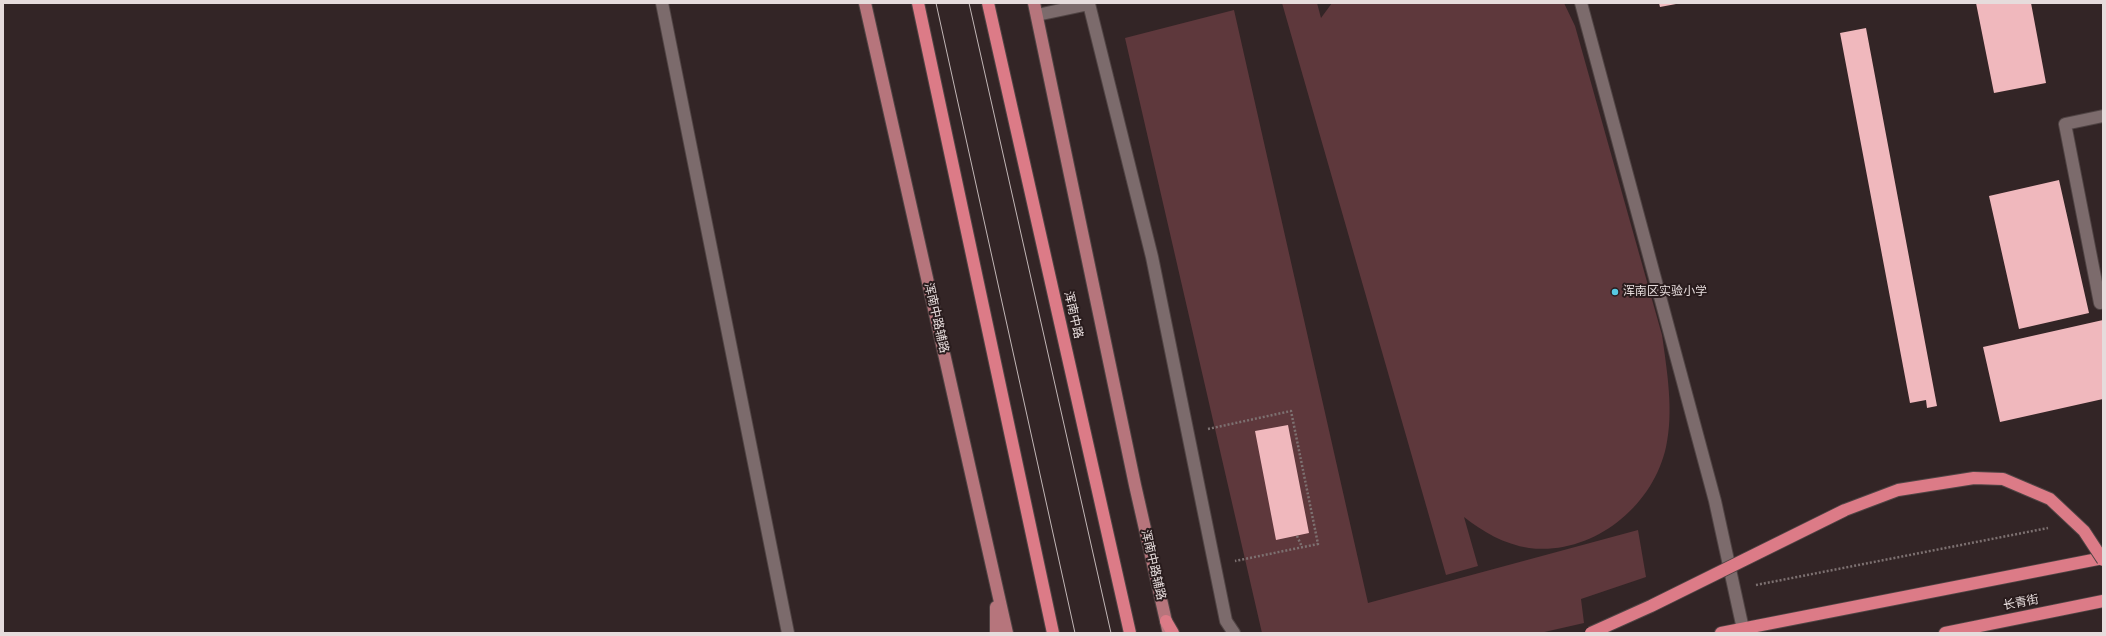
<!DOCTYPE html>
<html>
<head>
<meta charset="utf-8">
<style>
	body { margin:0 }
	#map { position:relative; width:2106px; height:636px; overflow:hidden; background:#332526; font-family:Signika,sans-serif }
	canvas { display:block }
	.frame { position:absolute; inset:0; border:4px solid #e6dcdc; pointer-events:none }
</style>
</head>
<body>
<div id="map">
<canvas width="2106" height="636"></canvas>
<div class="frame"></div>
</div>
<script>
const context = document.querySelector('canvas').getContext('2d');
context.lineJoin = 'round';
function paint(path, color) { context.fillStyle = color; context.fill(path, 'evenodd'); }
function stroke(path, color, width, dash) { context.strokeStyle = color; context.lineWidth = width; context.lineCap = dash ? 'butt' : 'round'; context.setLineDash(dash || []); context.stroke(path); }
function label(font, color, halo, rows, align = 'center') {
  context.font = font + ' Signika,"Noto Sans SC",sans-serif'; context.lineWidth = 4; context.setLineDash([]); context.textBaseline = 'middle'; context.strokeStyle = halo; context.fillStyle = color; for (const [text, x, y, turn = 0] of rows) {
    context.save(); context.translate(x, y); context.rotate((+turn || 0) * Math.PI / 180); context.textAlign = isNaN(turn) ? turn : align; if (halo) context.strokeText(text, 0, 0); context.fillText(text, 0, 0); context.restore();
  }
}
const green = new Path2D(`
	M1282 3H1317L1321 18 1332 3H1564L1575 26 1662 335C1667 371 1674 411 1666 447 1653 507 1592 556 1529 548 1504 544 1483 532 1464 517L1478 566 1446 575Z
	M1234 10 1368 603 1638 530 1646 577 1581 599 1584 623 1540 633H1262L1125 38Z`);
const building = new Path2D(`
	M1659 3H1676V4L1660 7Z
	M1976 3H2031L2046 83 1994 93Z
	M1866 28 1937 406 1927 408 1926 400 1910 403 1840 33Z
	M2059 180 2089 313 2019 329 1989 196Z
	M2103 320V399L2000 422 1983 347Z
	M1288 425 1309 533 1276 540 1255 431Z`);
const path = new Path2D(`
	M1208 429 1291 411 1318 544 1235 561
	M1297 536 1302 547
	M1756 585 2048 528`);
const lane = new Path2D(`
	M662 3 788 633
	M1581 3 1715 501 1743 629
	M1037 15 1089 4 1152 257 1226 621 1234 633
	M2100 303 2065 124 2103 116`);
const primary = new Path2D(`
	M865 3 1007 633
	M1034 3 1135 485 1168 630
	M996 607V633`);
const highway = new Path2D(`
	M918 3 1053 633
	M1166 621 1173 633
	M1721 633 2103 558
	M1945 633 2103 601`);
const tram = new Path2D(`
	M936 3 1075 633
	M969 3 1111 633`);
const highwayBridge = new Path2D(`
	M988 3 1130 633
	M1591 633 1651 606 1845 510 1898 490 1974 478 2003 479 2050 499 2084 531 2103 560`);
const markers = [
	[1615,292,4,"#57c9e2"]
];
const poiNames = [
	["浑南区实验小学",1623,292]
];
const streetNames = [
	["浑南中路",1073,315,77],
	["浑南中路辅路",936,318,77],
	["浑南中路辅路",1153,565,77],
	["长青街",2021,603,-11]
];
paint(green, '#5e383c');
paint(building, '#f0b8bd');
stroke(lane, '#504444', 14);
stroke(primary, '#504444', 14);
stroke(highway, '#504444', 14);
stroke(path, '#7d7171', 2.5, [2, 2]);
stroke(lane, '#7c6b6c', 12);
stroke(primary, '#b6757c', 12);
stroke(highway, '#dc7b87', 12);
stroke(tram, '#c2b7b7', 1);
stroke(highwayBridge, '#504444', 14, []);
stroke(highwayBridge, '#dc7b87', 12);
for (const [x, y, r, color] of markers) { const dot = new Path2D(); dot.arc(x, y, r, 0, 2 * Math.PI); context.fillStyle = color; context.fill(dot); stroke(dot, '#291c1d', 1.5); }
label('12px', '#e6dcdc', '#291c1d', poiNames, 'left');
label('12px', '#e6dcdc', '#291c1d', streetNames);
</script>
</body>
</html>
